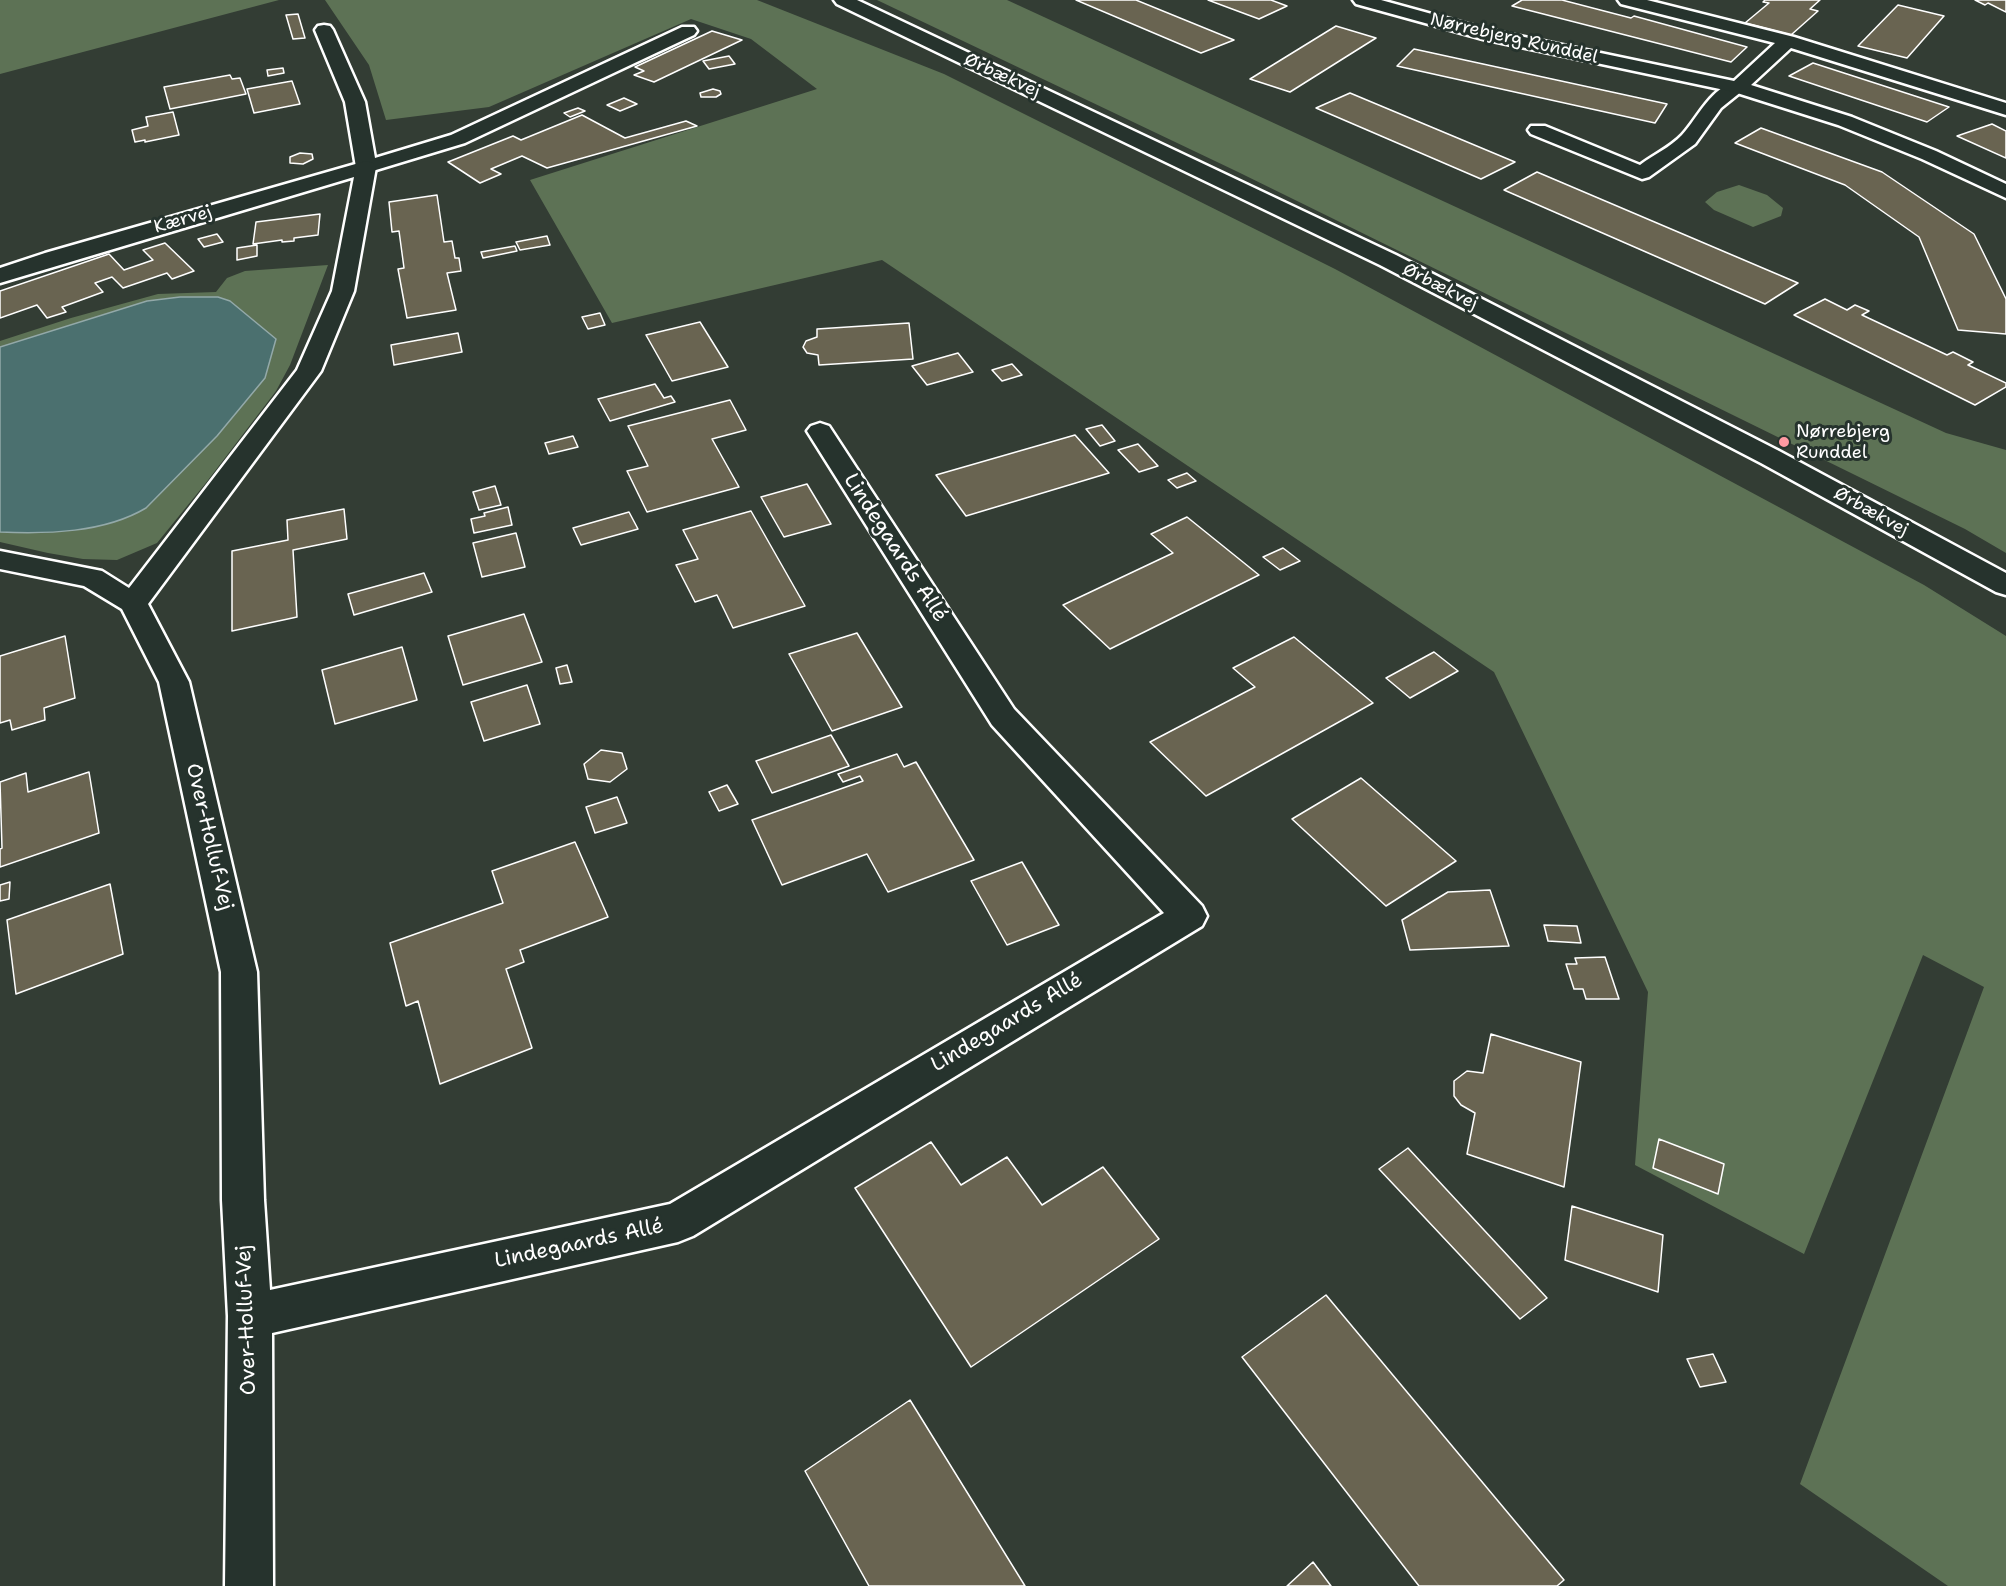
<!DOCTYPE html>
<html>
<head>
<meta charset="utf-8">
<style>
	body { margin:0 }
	canvas { display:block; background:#333d34 }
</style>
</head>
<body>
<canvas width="2006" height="1586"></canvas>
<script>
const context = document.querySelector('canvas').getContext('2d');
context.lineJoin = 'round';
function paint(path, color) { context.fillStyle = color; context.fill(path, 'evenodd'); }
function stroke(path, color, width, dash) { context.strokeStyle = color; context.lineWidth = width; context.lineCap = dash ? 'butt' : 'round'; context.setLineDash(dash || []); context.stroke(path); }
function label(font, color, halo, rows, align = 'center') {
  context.font = font + ' "Shantell Sans",sans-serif'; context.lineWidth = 6; context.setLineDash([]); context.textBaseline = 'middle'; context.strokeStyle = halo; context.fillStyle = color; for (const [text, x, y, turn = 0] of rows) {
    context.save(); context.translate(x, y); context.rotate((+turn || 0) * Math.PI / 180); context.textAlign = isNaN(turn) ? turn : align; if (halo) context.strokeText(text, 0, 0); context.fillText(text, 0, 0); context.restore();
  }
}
const green = new Path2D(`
	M0 0H279L0 74Z
	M325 0H757L944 74 1335 269 1924 585 2006 636V1586H1948L1800 1484 1984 987 1923 955 1804 1254 1635 1165 1648 992 1494 672 882 260 612 323 530 180 817 89 751 39 691 19 489 107 386 120 369 65Z
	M877 0H1007L1946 433 2006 450V553L1965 529 1236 171Z
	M1739 185 1767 195 1783 208 1781 216 1753 227 1714 210 1705 202 1717 192Z
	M328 265 290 365 276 391 205 484 157 543 117 560 83 559 48 553 0 542V341L71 318 158 294 216 292 227 278 245 271Z`);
const water = new Path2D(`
	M180 297H218L230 301 276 339 265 378 217 436 146 508C104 533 47 534 0 532V347L147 301Z`);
const building = new Path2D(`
	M1076 0H1136L1234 40 1201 53Z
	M1208 0H1271L1287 6 1259 19Z
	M1522 0H1562L1631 18 1634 16 1747 47 1731 62 1512 6Z
	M1765 0H1820L1810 9 1818 11 1791 35 1745 23 1769 3 1763 2Z
	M1975 0H2006V12L1988 3 1985 5Z
	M1898 5 1944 16 1907 58 1858 46Z
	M298 14 305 38 293 39 286 15Z
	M1336 26 1376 38 1290 92 1250 79Z
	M712 31 742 40 654 82 634 75 644 71 635 67Z
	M1414 49 1667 104 1655 123 1397 66Z
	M729 56 735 64 709 69 703 61Z
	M1813 63 1949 107 1927 122 1789 76Z
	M283 68 284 73 268 76 267 70Z
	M230 75 232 79 240 78 246 94 170 109 164 87Z
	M292 81 300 104 254 113 247 89Z
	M713 89 720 91 721 94 716 97H701L700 93Z
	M1350 93 1515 162 1481 179 1316 108Z
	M624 98 637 104 620 111 607 105Z
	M578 108 585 111 570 117 564 113Z
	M173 112 179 135 145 142V140L135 142 132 130 148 126 146 117Z
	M582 115 625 138 686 121 697 126 547 168 522 156 491 169 501 174 480 183 448 162 513 136 521 140Z
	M1992 124 2006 131V158L1957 136Z
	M1761 128 1882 172 1974 234 2006 299V334L1958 330 1919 237 1845 185 1735 143Z
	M300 153 312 154 313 159 303 164 290 163V157Z
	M1537 172 1798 283 1765 304 1504 190Z
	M437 195 444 242 452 241 455 258H459L461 271 447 273 456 310 407 318 398 269 404 268 399 231 392 232 389 202Z
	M320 214 318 235 294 238V241L282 242V240L253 244 256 222Z
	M217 234 223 242 204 247 198 239Z
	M547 236 550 245 520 250 516 242Z
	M165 243 194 271 172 279 167 273 123 288 112 277 95 283 103 292 62 307 66 312 47 318 37 305 0 318V291L109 254 124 270 153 260 143 250Z
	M257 245V256L237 260V248Z
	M515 246 517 251 483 258 481 252Z
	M1825 299 1847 310 1855 305 1869 311 1862 315 1947 355 1953 352 1973 362 1968 365 2006 383V387L1975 405 1794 315Z
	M600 313 605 325 588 329 582 317Z
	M700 322 728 367 672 381 646 335Z
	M909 323 913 359 819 365 818 355 807 353 803 347 806 341 817 337V329Z
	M458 333 462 352 394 365 391 345Z
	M958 353 973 372 927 385 912 366Z
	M1012 364 1022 375 1002 381 992 370Z
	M655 384 664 398 671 396 675 402 610 421 598 399Z
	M730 400 746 430 712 439 739 487 647 512 627 471 648 466 628 426Z
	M1102 425 1115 441 1100 446 1086 429Z
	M1075 435 1109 473 966 516 936 475Z
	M573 436 578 447 549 454 545 443Z
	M1138 444 1158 466 1139 472 1118 450Z
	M1187 473 1196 481 1177 488 1168 480Z
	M807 484 831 524 784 537 761 497Z
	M495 486 501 505 479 510 473 492Z
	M508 507 512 525 474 533 471 519 485 516 484 513Z
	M344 509 347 539 293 550 297 617 232 631V551L288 540 287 520Z
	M751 511 805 606 733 628 717 595 695 602 676 565 698 559 683 530Z
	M629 512 638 529 581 545 573 528Z
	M1187 517 1259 575 1110 649 1063 605 1173 553 1151 534Z
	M516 533 525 567 482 577 473 543Z
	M1283 548 1300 561 1280 570 1263 557Z
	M424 573 432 592 354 615 348 594Z
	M524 614 542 662 463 685 448 636Z
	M857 633 902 707 832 731 789 654Z
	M65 636 75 698 44 708 45 720 12 730 10 720 0 723V656Z
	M1294 637 1373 703 1206 796 1150 742 1255 687 1233 668Z
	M402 647 417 700 335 724 322 670Z
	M1434 652 1458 671 1410 698 1386 678Z
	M567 665 572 682 560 684 556 668Z
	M527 685 540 724 484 741 471 702Z
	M831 735 849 766 772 793 756 761Z
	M601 750 622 753 627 769 610 782 588 779 584 764Z
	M897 754 904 767 916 762 974 860 888 892 867 854 782 885 752 820 863 781 860 776 843 782 838 774Z
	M89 772 99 833 0 867V849L2 848 0 782 26 773 28 792Z
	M1361 778 1456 861 1386 906 1292 819Z
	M727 785 738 804 719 811 709 792Z
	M617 797 627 823 595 833 586 807Z
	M575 842 608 917 520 950 524 962 506 969 532 1048 440 1084 418 1001 406 1006 390 943 503 903 492 871Z
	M1022 862 1059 925 1007 945 971 881Z
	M10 882 9 899 0 901V885Z
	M110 884 123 954 16 994 7 920Z
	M1490 890 1509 946 1410 950 1402 920 1448 892Z
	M1544 925 1577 926 1581 943 1548 941Z
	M1605 957 1619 999H1586L1583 989H1574L1566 964H1577L1575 958Z
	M1491 1034 1581 1062 1564 1187 1467 1154 1475 1113 1461 1105 1454 1096V1081L1467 1071 1483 1073Z
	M1659 1139 1724 1164 1718 1194 1653 1168Z
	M931 1142 961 1185 1007 1157 1042 1205 1103 1167 1159 1239 971 1367 855 1188Z
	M1408 1148 1547 1298 1520 1319 1379 1169Z
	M1572 1206 1663 1235 1658 1292 1565 1260Z
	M1326 1295 1564 1580 1557 1586H1419L1242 1357Z
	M1713 1354 1726 1382 1700 1387 1687 1359Z
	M910 1400 1025 1586H869L805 1471Z
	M1313 1562 1331 1586H1287Z`);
const lane = new Path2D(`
	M324 25 330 26 333 30 365 102 375 158 451 135 682 27H694L697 31 694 35 465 143 366 173 359 171 356 167 345 102 315 30 318 26Z
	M1738 81 1745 83 1747 87 1721 108 1695 144 1649 177 1642 179 1531 134 1528 130 1531 126H1545L1640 165C1653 155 1671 147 1682 135 1700 115 1710 88 1738 81Z`);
const street = new Path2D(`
	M1353 0H1381L1486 29 1734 81 1775 43 1621 4 1618 0H1647L1794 37 2006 103V115L1791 48 1751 85 1852 117 1936 151 2006 184V198L1922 159 1838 125 1734 92 1483 39 1356 4Z
	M366 161 373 163 376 167 354 291 321 371 148 604 189 682 257 972 264 1200 270 1290 670 1204 1164 913 992 725 807 431 811 426 820 423 829 426 1014 709 1202 906 1207 916 1202 926 693 1236 678 1242 272 1333 273 1586H225L228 1316 222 1200 221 972 159 682 122 609 84 586 0 569V551L102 571 129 588 297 370 332 291 354 177 0 283V268L45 253Z`);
const secondary = new Path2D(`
	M834 0H857L1396 255 1779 451 2006 573V595L1996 592 1761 463 1380 265 837 4Z`);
const markers = [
	[1784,442,6,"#ff9aa2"]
];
const farStreetnames = [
	["Nørrebjerg Runddel",1514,39,13],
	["Ørbækvej",1002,76,25],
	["Kærvej",183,220,-16],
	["Ørbækvej",1440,287,27],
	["Ørbækvej",1871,512,29]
];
const farPoinames = [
	["Nørrebjerg",1796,432],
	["Runddel",1796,453]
];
const streetNames = [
	["Lindegaards Allé",895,548,57],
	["Over-Holluf-Vej",209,837,77],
	["Lindegaards Allé",1007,1023,-31],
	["Lindegaards Allé",579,1244,-12],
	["Over-Holluf-Vej",247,1320,-92]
];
paint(green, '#5d7255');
paint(water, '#4b706f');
stroke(water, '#93a9a9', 1.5);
paint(building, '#696451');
stroke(building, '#fff', 1.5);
stroke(lane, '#fff', 5);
stroke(street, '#fff', 5);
stroke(secondary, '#fff', 5);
paint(lane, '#26332d');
paint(street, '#26332d');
paint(secondary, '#26332d');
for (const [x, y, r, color] of markers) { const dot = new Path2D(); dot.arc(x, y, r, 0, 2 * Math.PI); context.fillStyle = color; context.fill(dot); stroke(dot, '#26332d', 2); }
label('18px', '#fff', '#26332d', farStreetnames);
label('18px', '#fff', '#26332d', farPoinames, 'left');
label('21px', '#fff', '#26332d', streetNames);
</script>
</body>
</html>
